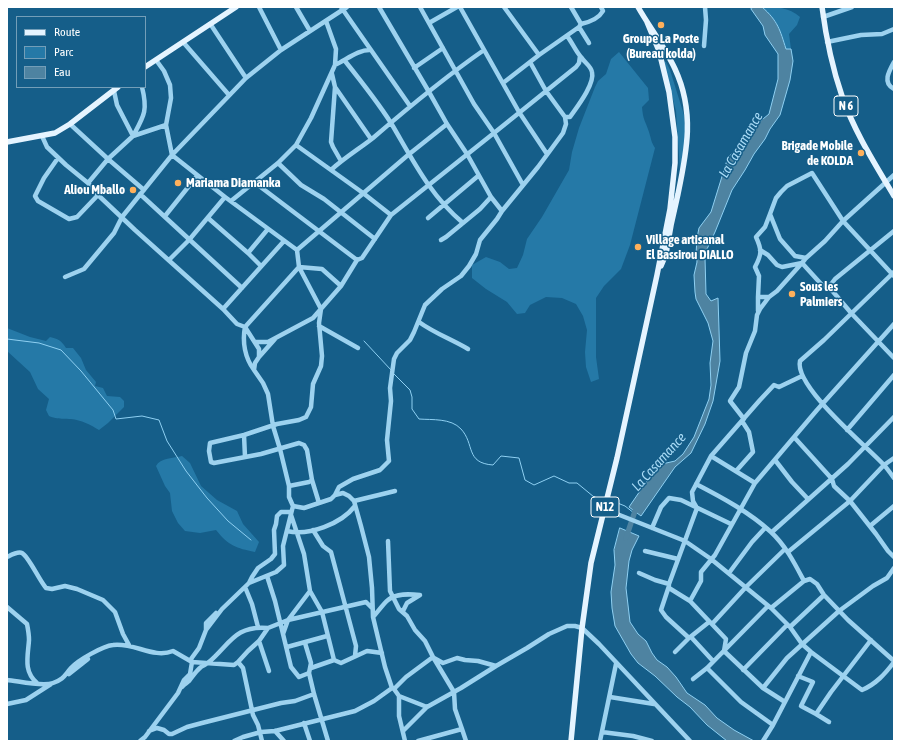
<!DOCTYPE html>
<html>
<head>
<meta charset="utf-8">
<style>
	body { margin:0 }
	#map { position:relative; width:901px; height:748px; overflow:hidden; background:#155e89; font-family:"Asap Condensed",sans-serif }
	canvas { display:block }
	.frame { position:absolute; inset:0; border:8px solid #fff; pointer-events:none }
	.legend { position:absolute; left:16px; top:16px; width:130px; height:72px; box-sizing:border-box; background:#155e89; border:1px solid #739eb8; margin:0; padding:5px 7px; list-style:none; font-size:12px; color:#fff }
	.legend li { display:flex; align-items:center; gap:8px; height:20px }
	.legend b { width:20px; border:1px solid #739eb8 }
</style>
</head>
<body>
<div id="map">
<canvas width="901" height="748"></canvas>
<div class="frame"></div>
<ul class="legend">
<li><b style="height:5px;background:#e5f4ff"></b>Route</li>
<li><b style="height:11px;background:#2579a7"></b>Parc</li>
<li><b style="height:11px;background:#4e83a1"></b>Eau</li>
</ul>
</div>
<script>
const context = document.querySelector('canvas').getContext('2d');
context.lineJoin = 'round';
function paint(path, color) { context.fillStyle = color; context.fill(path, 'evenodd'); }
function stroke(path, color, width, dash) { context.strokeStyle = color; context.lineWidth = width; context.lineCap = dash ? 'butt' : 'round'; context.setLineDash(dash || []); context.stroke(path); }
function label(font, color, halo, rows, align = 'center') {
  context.font = font + ' "Asap Condensed",sans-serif'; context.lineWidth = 3; context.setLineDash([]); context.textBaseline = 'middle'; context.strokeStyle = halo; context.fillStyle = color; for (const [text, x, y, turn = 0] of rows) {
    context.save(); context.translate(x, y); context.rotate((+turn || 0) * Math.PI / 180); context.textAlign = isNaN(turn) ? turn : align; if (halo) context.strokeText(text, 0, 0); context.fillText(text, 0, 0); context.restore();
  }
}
const green = new Path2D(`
	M762 7C776 7 789 7 800 17L797 25 789 34 791 49H786C780 30 778 21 762 7Z
	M619 52 648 88 649 100 642 107C643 120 645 120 649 132 651 138 651 142 655 148L630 245 621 269 604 286 596 298V357L599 379 591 382 586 367 585 352 587 330 583 316 576 304 562 298 546 297 530 305 525 313 517 314 507 302 486 289 472 278V265L486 257 500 262 509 269 517 268 523 255 527 239 542 217 569 170 572 152 579 128 595 87 598 81 606 74 611 59Z
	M663 61 666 62 670 70 684 115 686 137 680 171 676 111Z
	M7 328 30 337 46 341 50 337C58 339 61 340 66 348H73L81 358 86 370 96 382 95 386 103 388 107 396 120 397 124 401V407L108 423 99 430C91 425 81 420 71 419 62 418 59 420 49 416L46 410 49 399 38 389 30 372 7 351Z
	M182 456 190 463 201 486 217 500 237 511 243 524 259 542 255 552C236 548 229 546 216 530L200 533 185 531 178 523 172 511 170 493 165 486 156 466C160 458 174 458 182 456Z`);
const water = new Path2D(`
	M754 7H762C778 21 780 30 786 49H791L793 61 790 80 780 115 770 129 765 139 754 154 745 170 732 190 715 232 707 249 705 258 706 294 711 301 718 298 720 361 713 401 705 424 691 453 675 467 641 516 629 507 653 472 662 464 675 461 683 454 694 437 709 399 711 385 710 363 713 341 708 323 696 299 695 292 694 275 697 262 696 254 697 238 699 228 711 212 728 157 742 145 752 128 769 114 778 79V54L765 35 763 26 751 9Z
	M620 528 639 536 632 550 629 561 626 588 630 622 638 634 646 641 652 653 657 660 667 667 676 677 687 693 705 705 717 718 734 730 754 741H727L707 725 690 707 677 697 655 676 638 663 631 654 615 626 612 608 611 592 615 565 614 550Z`);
const stream = new Path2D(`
	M7 339 39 343 61 350 81 371 113 410 116 419 142 416 159 420 167 441 186 471 207 498 228 521 251 540
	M364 341 391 370
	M393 373 410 390 412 397V409L419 419C432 420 451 418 461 429 475 444 465 463 493 465L501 456 519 458 525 480 534 485 554 476 569 483H577L594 497 604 499
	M610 500 625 506 634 513`);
const river = new Path2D(`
	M626 538 637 505`);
const minor = new Path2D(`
	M259 7 281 50
	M296 7 310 31
	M341 7 410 106
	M379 7 429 92 447 124 467 154 491 197 502 211
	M420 7 474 104 494 133 576 67 579 63 580 56
	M460 7 519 112 547 154
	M504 7 539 55
	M571 7 581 24 579 27 589 43
	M823 17 852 7
	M429 23 457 7
	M581 24C590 22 599 18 603 11L601 7
	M211 25 246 78
	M183 42 229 95
	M827 42 861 35 882 34 894 29
	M704 46 706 20 705 7
	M156 60 164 71 170 85 171 98 166 125 172 155 225 197 297 250 299 267 245 327C242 342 245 358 254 370
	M345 61C361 81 377 101 391 123 413 160 429 194 463 223
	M894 62C889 71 882 83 894 89
	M335 65C346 60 359 49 371 50
	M414 68 443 48
	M332 74 335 87 331 142 333 147 341 161
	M503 83 539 55 579 27
	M142 87C148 111 144 116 133 136L166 125
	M335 87 371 139
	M565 117H570C577 107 595 84 592 72 591 66 584 62 581 57 576 52 572 42 567 36
	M70 124 108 159 144 190
	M42 136 47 147 66 165 88 183 98 195 135 230 223 309 237 324 245 327 259 349V357L255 363 254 370 263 383 268 394 273 426 280 449 289 486V497L293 506 283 546 284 565 276 572 249 583 222 609 206 630 199 648 191 659 192 662 190 674 184 680 178 693 145 737 140 741
	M296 145 363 193 391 215
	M58 158 44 178 35 196 38 201 69 219 77 217 98 195
	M278 163 301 185 324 199 375 239
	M331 170C344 158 359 149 373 138 409 107 445 77 484 50
	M894 175 843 221 825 241 806 258 802 263 822 285 829 287 835 279 894 231
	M254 182 357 260
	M88 183 108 159 133 136 117 105 114 91
	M140 194 242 288
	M231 201 278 163 296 145 311 118 335 65 336 49 326 21
	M165 216 197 176
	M208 218 248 253 261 266
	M428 218 478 176
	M441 240 446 237 480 209 491 197
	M297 250 408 155 447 124
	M760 250 768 255 777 265 782 267 802 263
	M248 253 268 229
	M806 258 795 256 780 239 770 214 776 198 781 192 787 186 812 173 843 221 894 276
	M169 260 189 240 225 197
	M299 267 322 269 341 286
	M894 272 824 340 800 361C794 386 865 445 883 464 887 468 890 473 894 478
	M65 277 84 269 114 233 122 217 172 155 246 78 281 50 347 7
	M829 287 852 314 894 358
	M769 297H758L759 276 755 267C762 254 762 250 756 237L765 227 770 214
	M223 309 284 241
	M758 311V297
	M419 322C434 333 451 339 468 349
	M319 326 358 348
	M255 342H268L313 318 341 286 357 260 362 258 391 215 494 133 523 185
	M259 357 275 339
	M744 419 730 401 739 387 746 353 755 331 757 315 760 309 769 297 777 291 802 263
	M847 430 894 375
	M244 435 245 457
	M794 437 832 479 834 486 850 501 876 534 888 551 894 557
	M711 456 755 483
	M775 460 792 482 808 499
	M737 470 753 452 749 432 742 421
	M312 480 319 503
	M696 484C723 498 749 512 771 532 786 546 795 564 804 581
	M289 486 309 482 312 480 307 450 304 445 299 443 261 454 214 463 211 462 209 451 210 443 244 435 277 424 299 420 306 417 311 407 313 384 321 366 322 356 319 323 321 309 299 267
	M335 495 343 493 349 496 354 501 361 526 369 557 372 588 373 617 385 667 392 688
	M354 501 395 491
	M293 506 304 508 331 499 335 495 339 487 353 479 380 470 389 461 387 440 391 401 390 388 394 359 397 353 410 340 414 332 425 305 442 289 461 276 469 266 476 254 480 240 497 219 502 211 538 167 563 133 566 124 565 117 546 91 530 62
	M605 508 612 512 685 541 711 559 771 608 790 627 802 644 811 652 862 690C876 684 885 674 894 662
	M870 526 894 506
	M652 528 661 507 669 498 681 500 731 524
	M313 530 323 546 331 552 356 646 355 656
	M287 531C309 536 341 524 355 506
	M772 532 848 464 894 417
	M645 551 678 559
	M788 552 850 501 884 465 894 458
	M7 557C11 555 18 551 22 553 29 557 39 580 46 588L52 589 65 586 77 589 103 600 115 612 123 634 129 645
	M639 573 655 580 669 584 697 508 693 501 692 492 711 456 760 400 774 385 779 387 802 376
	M729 573 752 542 765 528
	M267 576 275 601 291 667 299 677 309 673
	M249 583 252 577 258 568 271 559 275 554 274 530 276 524 277 516 281 512H290L304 554 310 591 322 612 334 660
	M669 586 661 610 666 617 689 638
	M245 587 252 604 258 627
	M669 588 690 601 726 639 724 651 763 688 785 702
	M690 601 701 581V572L715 555 755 483 817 410 894 324
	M7 607 27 624C28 629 29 635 29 640 28 656 23 671 37 683
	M771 608 804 581 810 579 817 584 824 595 848 620 894 661
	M403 611 407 603 420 595
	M373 617C378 612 383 604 388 600 396 593 410 594 420 595
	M712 624 746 587 785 549
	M790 627 824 595
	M206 630V623L216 613
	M283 634 288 620 310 591
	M691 637 713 661
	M259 641 269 671
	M305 643 311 663 309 673 314 694 328 741
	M287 647 327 636
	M675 652 689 638 709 622
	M433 657 454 692 455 709 462 729
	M434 658 443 663 457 658 465 660 478 661 496 666
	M238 662 243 668 253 715 258 725 262 741
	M311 668 334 660 341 663 367 651 382 653
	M707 668 741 702 773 725 811 652
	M743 670 787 625
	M69 674 88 659
	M798 676 813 682 801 706 816 714 831 692 871 640
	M693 679 707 668 768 606
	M7 680C18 681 43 687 53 683 64 679 64 676 71 668 78 660 103 646 113 645 134 642 153 659 173 651L192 662 234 665 238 662 248 651 259 641 268 628 288 620 366 602 372 608
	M182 687C184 684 187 683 189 681 193 676 196 671 201 667 204 665 207 664 209 662 230 644 235 625 268 628
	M763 688 787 658 839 611 873 586 887 578 894 568
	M394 689 399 696V716L405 741
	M399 696 427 707
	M610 697 654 704
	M7 704 26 700 51 684
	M816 714 829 722
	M304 723 310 741
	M149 731 157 728 164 730 169 734H172L187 727 202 723 281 703 295 701 314 694
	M275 731 284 741
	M403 731 427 707 461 688 496 666 527 648 549 634 567 626H575L582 628 599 644 690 741
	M602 732 633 736 652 741
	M234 741 243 737 261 732 275 731 355 711 374 701 392 688 394 689 406 677 433 657 425 641 415 630 407 616 399 609 390 591 388 541
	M418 741 462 729 466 741
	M600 741 616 664
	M763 741 773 725`);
const major = new Path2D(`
	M638 7C650 28 665 47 675 69 695 112 687 151 678 194 673 214 669 234 666 254L661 266
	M822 7C826 37 832 67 842 96 854 131 875 164 894 196
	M145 67 236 7
	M7 142 55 133 70 124 118 87
	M571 741 582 628 591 563 617 458 657 275 670 209 675 163V137L669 92 659 51 647 22`);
const markers = [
	[661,25,4,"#ffb05b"],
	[861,153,4,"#ffb05b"],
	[178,183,4,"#ffb05b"],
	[133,190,4,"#ffb05b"],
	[638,247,4,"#ffb05b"],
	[792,294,4,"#ffb05b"]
];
const shields = [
	[846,106,24],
	[605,507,28]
];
const shieldNames = [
	["N 6",846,106],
	["N12",605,507]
];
const poiNames = [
	["Groupe La Poste",661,39,"center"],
	["(Bureau kolda)",661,54,"center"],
	["Brigade Mobile",853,146,"right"],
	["de KOLDA",853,161,"right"],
	["Mariama Diamanka",186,183],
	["Aliou Mballo",125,190,"right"],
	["Village artisanal",646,240],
	["El Bassirou DIALLO",646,255],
	["Sous les",800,287],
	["Palmiers",800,302]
];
const waterNames = [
	["La Casamance",741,145,-60],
	["La Casamance",659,462,-48]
];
paint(green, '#2579a7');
paint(water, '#4e83a1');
stroke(water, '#8fd0f2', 1);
stroke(stream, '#8fd0f2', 1);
stroke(river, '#4e83a1', 5.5);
stroke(minor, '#9dd2ef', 4.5);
stroke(major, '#e5f4ff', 5.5);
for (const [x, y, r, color] of markers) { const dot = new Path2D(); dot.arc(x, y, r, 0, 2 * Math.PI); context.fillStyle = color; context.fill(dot); stroke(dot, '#155e89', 1.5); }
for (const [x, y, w] of shields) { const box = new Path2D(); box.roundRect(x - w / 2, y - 10, w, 20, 3); context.fillStyle = '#155e89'; context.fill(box); stroke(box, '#fff', 1); }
label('bold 12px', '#fff', null, shieldNames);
label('bold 13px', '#fff', '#155e89', poiNames, 'left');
label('italic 14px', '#a9dbf6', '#155e89', waterNames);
</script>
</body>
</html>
